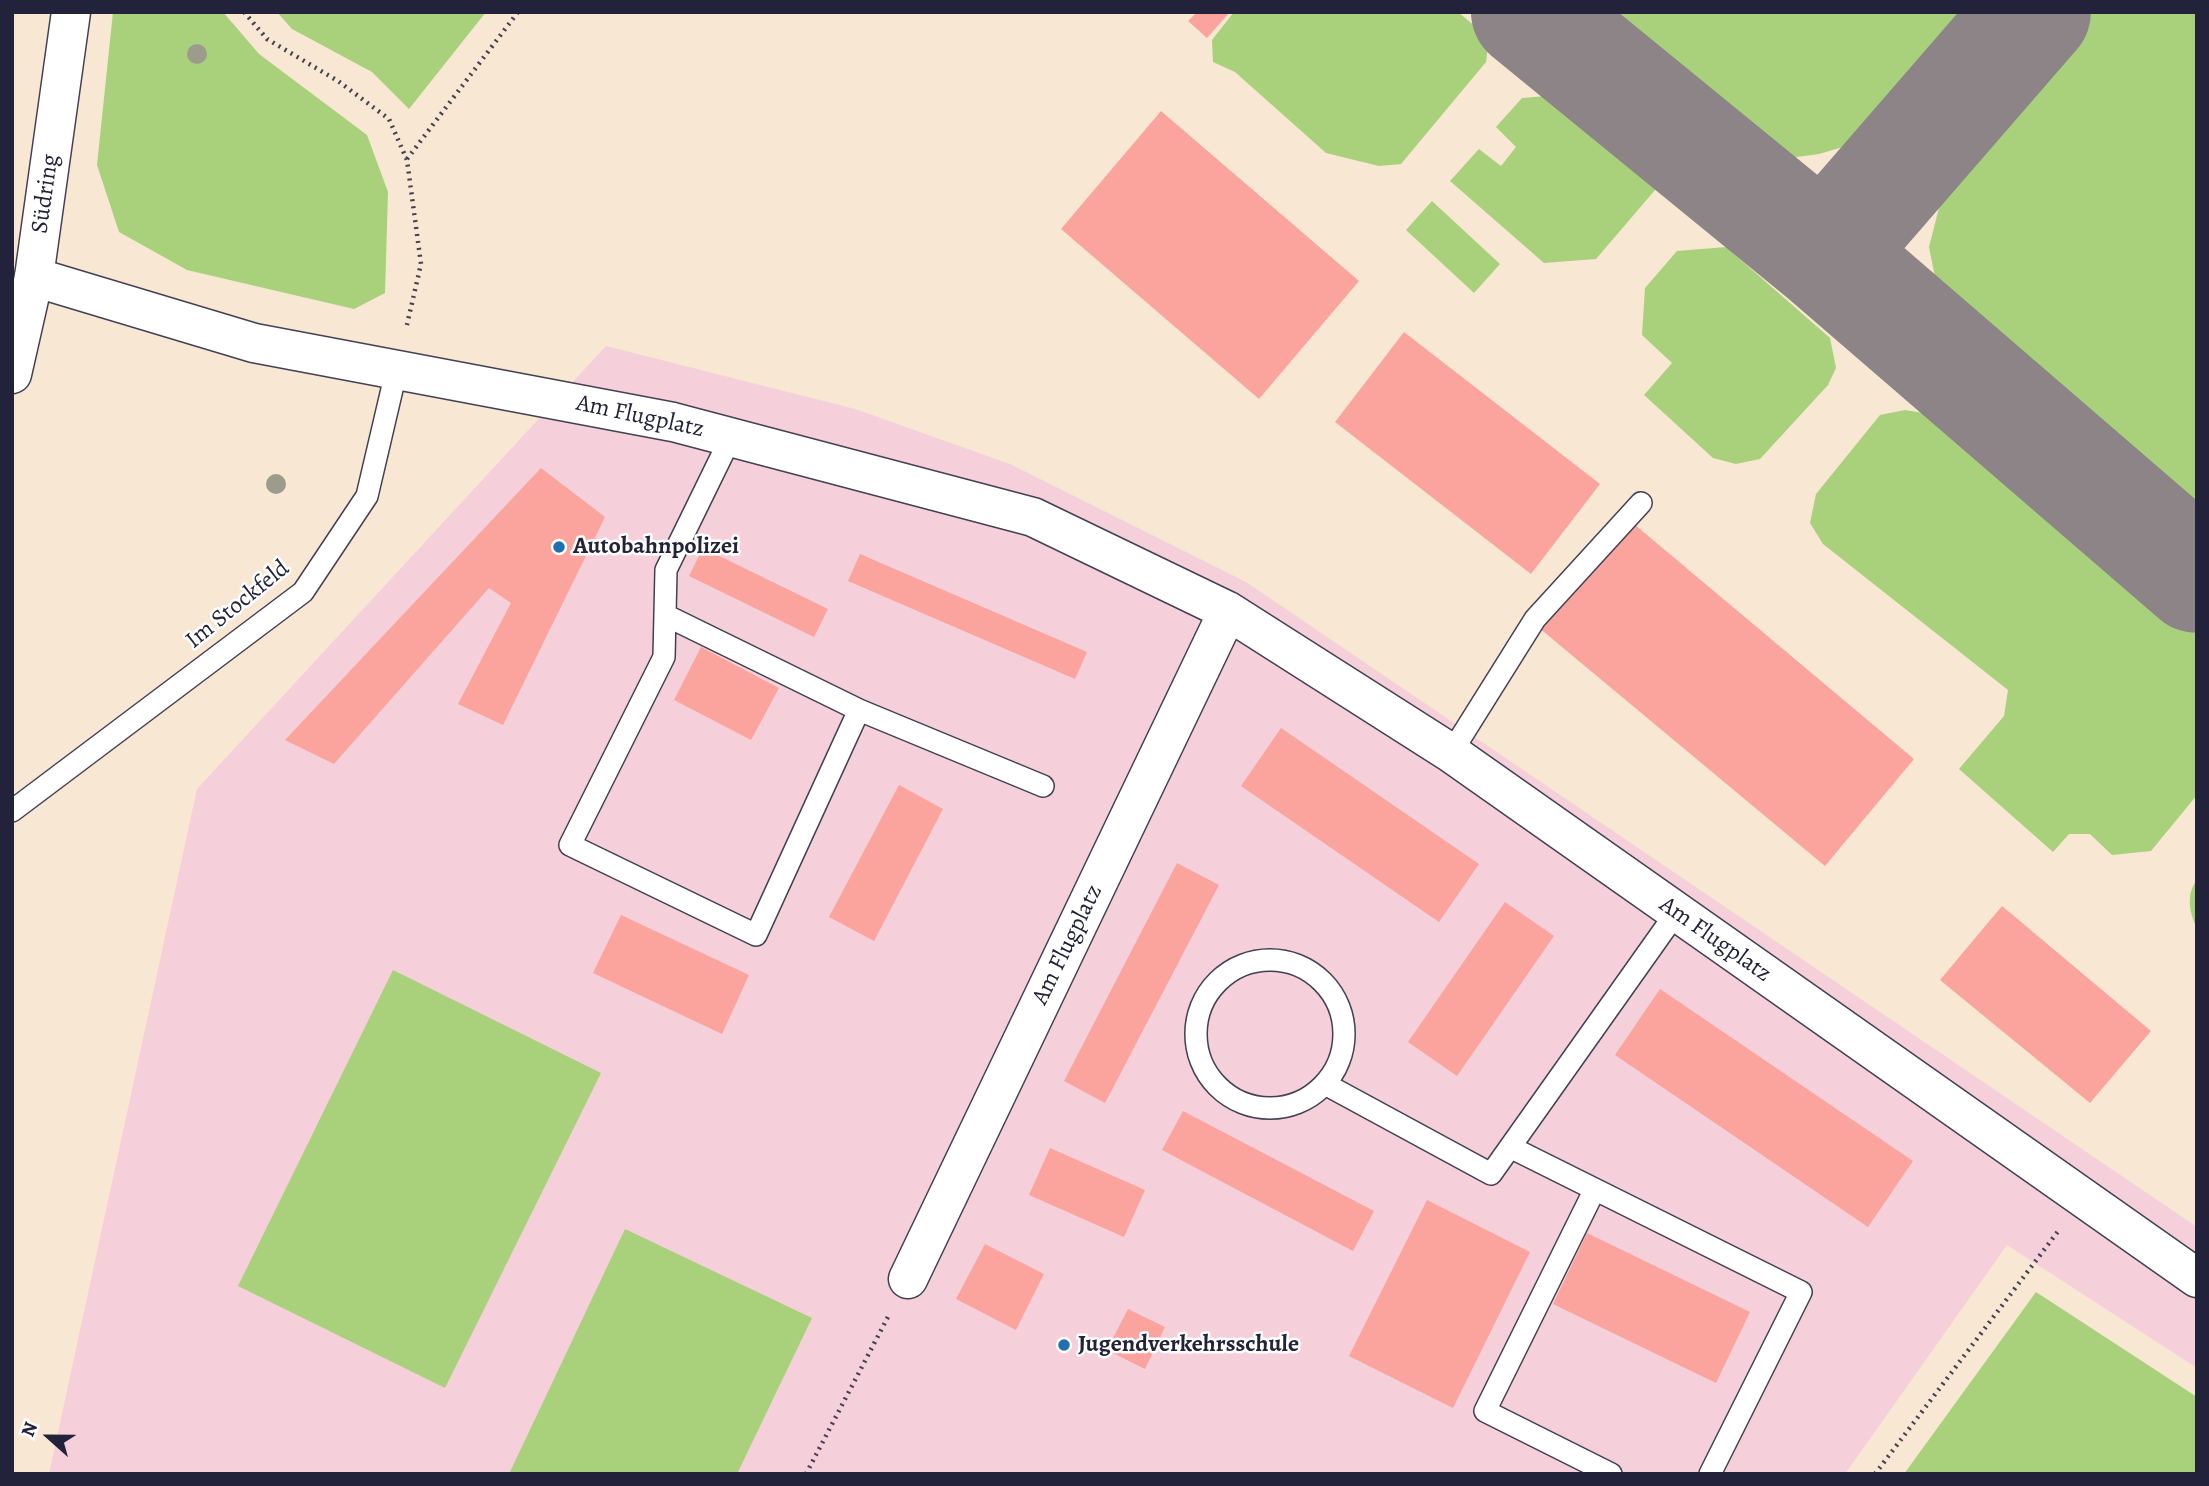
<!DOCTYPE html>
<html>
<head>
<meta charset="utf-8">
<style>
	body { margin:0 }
	#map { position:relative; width:2209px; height:1486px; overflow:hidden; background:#f7e7d3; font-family:Alegreya,serif }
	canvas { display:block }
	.frame { position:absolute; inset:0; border:14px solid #22223b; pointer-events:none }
	.north { position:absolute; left:14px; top:1402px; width:70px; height:70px; -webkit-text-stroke:5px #fff; paint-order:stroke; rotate:291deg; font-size:19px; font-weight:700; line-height:28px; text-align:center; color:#22223b }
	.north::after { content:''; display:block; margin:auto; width:24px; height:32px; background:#22223b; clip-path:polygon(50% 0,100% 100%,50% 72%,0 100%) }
</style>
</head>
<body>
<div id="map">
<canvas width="2209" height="1486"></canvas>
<div class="frame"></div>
<div class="north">N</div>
</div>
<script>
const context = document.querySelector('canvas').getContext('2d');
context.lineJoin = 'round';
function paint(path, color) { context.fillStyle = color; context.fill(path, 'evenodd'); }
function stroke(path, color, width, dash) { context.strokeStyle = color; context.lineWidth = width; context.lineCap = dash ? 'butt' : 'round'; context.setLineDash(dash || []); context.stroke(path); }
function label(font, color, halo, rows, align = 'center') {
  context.font = font + ' Alegreya,serif'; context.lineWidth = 5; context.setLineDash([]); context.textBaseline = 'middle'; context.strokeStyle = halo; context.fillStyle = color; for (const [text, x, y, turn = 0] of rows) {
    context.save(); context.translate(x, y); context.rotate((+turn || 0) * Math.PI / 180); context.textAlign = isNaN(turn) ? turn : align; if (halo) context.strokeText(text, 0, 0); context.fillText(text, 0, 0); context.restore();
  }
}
const built = new Path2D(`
	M606 346 855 409 1010 464 1246 582 2197 1227V1368L2007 1245 1845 1474H49L197 789Z`);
const green = new Path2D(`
	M113 12H223L259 54 367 135 388 192 385 293 354 309 187 270 119 232 97 165Z
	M277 12H486L409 109 372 72 292 29Z
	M1234 12H1458L1489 38 1486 62 1401 164 1379 166 1326 153 1235 72 1213 62 1212 40Z
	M1580 12H2001L1925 96 1880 136 1819 154 1753 163 1690 133 1565 29Z
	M2064 12H2197V554L1948 342 1929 247 1953 153Z
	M1559 95 1661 183 1596 259 1544 263 1450 181 1479 149 1501 166 1516 147 1496 127 1522 98Z
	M1432 201 1500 264 1474 293 1406 230Z
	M1726 247 1830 338 1836 368 1828 385 1760 459 1736 464 1713 458 1644 395 1672 363 1642 335 1645 288 1677 251Z
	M1905 410 1935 415 2197 635V795L2151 851 2112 855 2090 834H2069L2053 852 1959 769 2004 716 2008 690 1823 544 1810 523 1816 494 1880 415Z
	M2197 880V928C2189 913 2186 893 2197 880Z
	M393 970 601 1073 445 1388 238 1286Z
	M625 1229 812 1318 737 1474H509Z
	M2036 1292 2197 1397V1474H1904Z`);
const taxiway = new Path2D(`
	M1528 12 1824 254 2197 576
	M1824 254 2034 12`);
const building = new Path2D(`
	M1197 12H1230L1207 38 1188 21Z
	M1161 111 1359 281 1259 399 1061 229Z
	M1404 332 1600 484 1531 574 1335 422Z
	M541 468 605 517 503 725 458 704 511 603 489 588 334 764 285 740Z
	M1628 519 1914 759 1825 866 1538 627Z
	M703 548 828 609 814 637 689 576Z
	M860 554 1087 652 1075 679 848 581Z
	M701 647 779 688 751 740 674 700Z
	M1281 728 1479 864 1439 922 1241 786Z
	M899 785 943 809 874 941 829 917Z
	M1177 863 1219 885 1105 1103 1064 1081Z
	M1505 902 1554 936 1457 1076 1408 1042Z
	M2002 906 2151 1031 2090 1103 1940 980Z
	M621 915 749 975 722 1034 593 973Z
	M1660 989 1913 1161 1868 1227 1615 1055Z
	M1183 1111 1374 1211 1353 1251 1162 1150Z
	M1050 1148 1145 1190 1124 1237 1029 1195Z
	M1427 1200 1530 1252 1453 1408 1349 1356Z
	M1587 1233 1750 1312 1716 1383 1553 1304Z
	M985 1244 1044 1274 1016 1330 956 1299Z
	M1128 1309 1165 1327 1145 1369 1107 1350Z`);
const path = new Path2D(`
	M244 12 267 39 338 81 389 119 407 160 421 264 406 329
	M407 159 518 12
	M806 1474 890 1313
	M1875 1474 2059 1230`);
const service = new Path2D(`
	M665 615 859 710 756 935 570 845 664 657 666 570 731 437
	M859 710 1043 786
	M1451 753 1535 619 1641 503
	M12 811 303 592 367 496 397 368
	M1196 1034a74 74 0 1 1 148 0a74 74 0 1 1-148 0Z
	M1325 1084 1491 1174 1676 913
	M1510 1147 1801 1292 1710 1474
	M1594 1191 1485 1411 1611 1474`);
const minor = new Path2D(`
	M34 277 254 343 673 422 1033 517 1228 611 1451 753 2197 1278
	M908 1279 1228 611`);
const tertiary = new Path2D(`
	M12 374 34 277 71 12`);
const trees = [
	[197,54],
	[276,484]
];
const markers = [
	[559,547,7,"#1f6fb2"],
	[1064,1345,7,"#1f6fb2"]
];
const streetNames = [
	["Südring",46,194,-82],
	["Am Flugplatz",640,417,12],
	["Im Stockfeld",238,605,-39],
	["Am Flugplatz",1715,940,35],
	["Am Flugplatz",1068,945,-64]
];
const poiNames = [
	["Autobahnpolizei",573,547],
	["Jugendverkehrsschule",1078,1345]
];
paint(built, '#f5cfd9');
paint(green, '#a9d17c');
stroke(taxiway, '#8c8487', 114);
paint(building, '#faa49d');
stroke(service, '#424052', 24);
stroke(minor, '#424052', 41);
stroke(tertiary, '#424052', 41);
stroke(path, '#424052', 4.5, [2, 5]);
stroke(service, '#fff', 21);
stroke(minor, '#fff', 38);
stroke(tertiary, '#fff', 38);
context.fillStyle = '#9c9c8c';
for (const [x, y] of trees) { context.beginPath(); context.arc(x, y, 10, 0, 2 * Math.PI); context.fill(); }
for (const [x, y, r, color] of markers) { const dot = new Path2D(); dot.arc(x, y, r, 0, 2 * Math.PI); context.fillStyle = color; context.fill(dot); stroke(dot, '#fff', 2.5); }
label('24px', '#22223b', '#fff', streetNames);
label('bold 24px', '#22223b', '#fff', poiNames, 'left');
</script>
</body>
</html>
